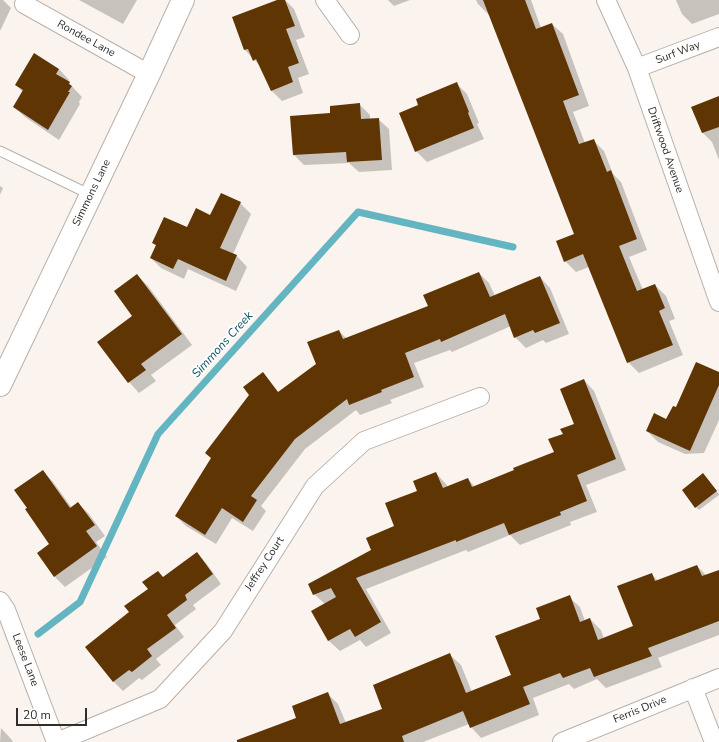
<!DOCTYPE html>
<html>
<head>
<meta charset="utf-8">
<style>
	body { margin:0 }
	#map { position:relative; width:719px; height:742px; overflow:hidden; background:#fbf3ed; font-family:"Nunito Sans",sans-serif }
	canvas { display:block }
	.scale { position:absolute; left:16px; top:708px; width:71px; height:18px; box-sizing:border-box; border:2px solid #302d2a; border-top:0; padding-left:5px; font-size:12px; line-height:14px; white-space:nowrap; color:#302d2a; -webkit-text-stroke:3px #fff; paint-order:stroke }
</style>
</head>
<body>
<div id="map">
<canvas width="719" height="742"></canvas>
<div class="scale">20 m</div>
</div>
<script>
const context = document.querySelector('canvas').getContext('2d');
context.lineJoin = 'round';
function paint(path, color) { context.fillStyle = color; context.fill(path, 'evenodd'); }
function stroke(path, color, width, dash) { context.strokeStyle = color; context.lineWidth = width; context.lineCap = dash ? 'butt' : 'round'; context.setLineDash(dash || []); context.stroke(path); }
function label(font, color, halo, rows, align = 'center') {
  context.font = font + ' "Nunito Sans",sans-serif'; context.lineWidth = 4; context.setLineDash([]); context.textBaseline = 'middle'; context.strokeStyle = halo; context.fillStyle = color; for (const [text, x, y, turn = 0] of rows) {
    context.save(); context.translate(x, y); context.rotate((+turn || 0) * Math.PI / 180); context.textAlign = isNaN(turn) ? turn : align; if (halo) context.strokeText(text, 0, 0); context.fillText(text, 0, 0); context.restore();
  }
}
const shadow = new Path2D(`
	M0 0H3L11 8 0 31Z
	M79 0H137L123 24Z
	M280 0H285L294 9 305 37 296 40 309 74 298 78 303 93 282 101 271 90 262 68 245 50Z
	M388 0H410L394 6Z
	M476 0H531L541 28 552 24 563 34 589 106 573 112 585 143 593 140 604 151 613 174 621 182 647 250 629 257 643 290 655 285 666 296 675 319 669 321 683 355 639 373 628 362 589 267 576 272 565 261 575 235 490 15H489L478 4Z
	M676 0H719V14L692 24 682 14Z
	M59 69 69 80 68 82 82 97 79 102 80 104 59 140 25 117 14 107 23 92 16 85Z
	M457 84 467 94 479 123 477 124 484 139 427 162 416 151 420 106Z
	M719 97V160L712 142 703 133 692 108Z
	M359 104 370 115V119H378L389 129 392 170 359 172 349 163 304 165 294 155 331 114Z
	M0 186 3 188 0 195Z
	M240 203 251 214 233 254 237 256 247 267 236 291 188 269 184 279 161 268 151 258 156 246 153 242 188 229Z
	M479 273 489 283 495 296 540 277 550 288 569 334 546 343 543 340 526 348 515 337 511 326 452 352 450 350 414 363 424 387 390 400 392 403 360 415 356 410 305 449 261 506 266 511 253 531 232 518 216 544 186 526 176 516 263 374 279 393 317 364 339 331 347 339 429 307Z
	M137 275 148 286 192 345 151 375 156 381 139 393 129 382Z
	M719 373V420L704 453 685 454 658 442 647 431 667 420 677 409Z
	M584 380 594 391 626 470 586 485 597 512 570 522 571 525 520 545 510 535 468 552 466 550 366 589 391 633 366 647 360 640 340 651 329 641 313 611 325 604 314 594 372 550 395 527 418 492 436 473 446 484 448 487 468 479 475 487 555 453 564 435 575 424Z
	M43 471 53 482 72 508 78 503 89 514 105 536 96 542 107 557 65 587 54 576 51 544 28 508Z
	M703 474 719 494V495L699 510 696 507Z
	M197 553 206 563 221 584 193 605 196 609 175 625 184 637 156 659 161 665 142 680 139 678 123 691 114 682 86 647 130 612 164 578Z
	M697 566 707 576 719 571V635L658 658 662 667 606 688 597 679 574 689 569 684 533 698 539 715 481 738 471 727 469 724 423 742H256L298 718 327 693 338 704 346 723 384 709 450 655 461 665 472 692 512 676 541 620 569 597 580 607 585 621 590 619 601 630 604 639 635 627 652 574 658 581Z
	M1 728 11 739 13 742H0Z`);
const stream = new Path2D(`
	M38 634 80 602 158 434 358 212 513 247`);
const building = new Path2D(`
	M277 0H285L295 26 286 29 299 63 288 67 293 82 271 91 256 59 253 61 248 49 244 50 232 17Z
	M483 0H525L536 29 552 23 579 95 563 101 579 144 594 139 607 172 611 170 637 239 619 246 637 291 655 284 665 308 659 311 673 345 627 363 583 254 564 262 556 241 574 234Z
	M34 53 59 69 56 74 70 82 69 84 72 86 68 92H70L48 130 13 107 23 90 15 85Z
	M457 82 469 112 468 113 474 128 415 152 399 113 418 105 416 99Z
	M719 96V127L702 133 691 107Z
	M360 103 361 119 379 118 382 160 347 162 346 152 293 155 290 116 330 113V106Z
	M221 193 241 202 220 248 237 255 226 281 178 259 173 269 150 258 156 245 152 243 164 217 187 227 196 208 210 215Z
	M479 272 490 297 540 276 560 323 535 333 533 330 514 338 505 314 441 342 440 339 405 353 414 377 381 390 382 392 349 405 347 399 295 439 251 496 257 500 243 522 222 508 205 535 175 516 211 458 205 453 249 395 243 387 263 372 278 392 316 364 307 342 339 330 343 339 428 306 423 295Z
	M137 274 182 334 141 364 146 370 128 383 97 342 132 316 114 291Z
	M696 362 719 372V385L690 451 646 431 654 413 666 419 673 406 676 407Z
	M584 379 616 459 577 475 587 501 560 512 561 515 509 535 504 523 456 542V540L356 578 381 622 355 637 350 629 328 641 311 611 336 597 331 588 313 595 308 584 371 550 366 538 394 526 385 503 417 491 413 481 436 472 443 488 468 478 472 487 514 470 513 468 554 452 548 439 563 434 560 429 574 424 560 389Z
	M43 470 70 508 78 502 95 525 86 531 97 546 54 577 37 553 49 544 25 509 27 508 14 490Z
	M703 473 717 491 695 508 682 490Z
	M197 552 213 574 185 595 187 600 167 615 176 628 147 649 152 656 132 672 129 670 113 682 85 647 129 612 124 606 148 589 142 582 158 571 163 577Z
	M697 565 702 576 719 570V621L648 648 652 656 594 677 590 668 563 678 560 673 523 687 530 704 470 728 463 711 402 736 404 742H237V740L296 718 292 706 328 692 340 724 382 709 373 685 450 653 466 693 511 675 495 636 540 619 536 608 570 595 580 622 590 618 598 640 633 626 617 586 652 573 655 581Z`);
const service = new Path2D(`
	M0 151 91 195`);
const minor = new Path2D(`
	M325 0 350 35
	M606 0 637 68 719 302
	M24 4 149 74
	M637 68 719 37
	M0 601 6 610 56 742
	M693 688 714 742
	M57 742 160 699 223 631 315 486 364 441 480 397
	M562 742 719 678`);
const tertiary = new Path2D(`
	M0 385 149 74 183 0`);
const streetNames = [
	["Rondee Lane",86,39,29],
	["Surf Way",678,53,-21],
	["Driftwood Avenue",665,150,71],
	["Simmons Lane",92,193,-64],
	["Jeffrey Court",265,564,-57],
	["Leese Lane",25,660,69],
	["Ferris Drive",640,710,-22]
];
const waterNames = [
	["Simmons Creek",223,345,-48]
];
paint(shadow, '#0003');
stroke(stream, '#62b5c1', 7);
paint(building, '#5e3503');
stroke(service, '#b8b0aa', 11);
stroke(minor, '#b8b0aa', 20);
stroke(tertiary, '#b8b0aa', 24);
stroke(service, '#fff', 9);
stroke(minor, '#fff', 18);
stroke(tertiary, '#fff', 22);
label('11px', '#302d2a', '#fff', streetNames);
label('italic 12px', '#0a555d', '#fff', waterNames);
</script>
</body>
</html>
